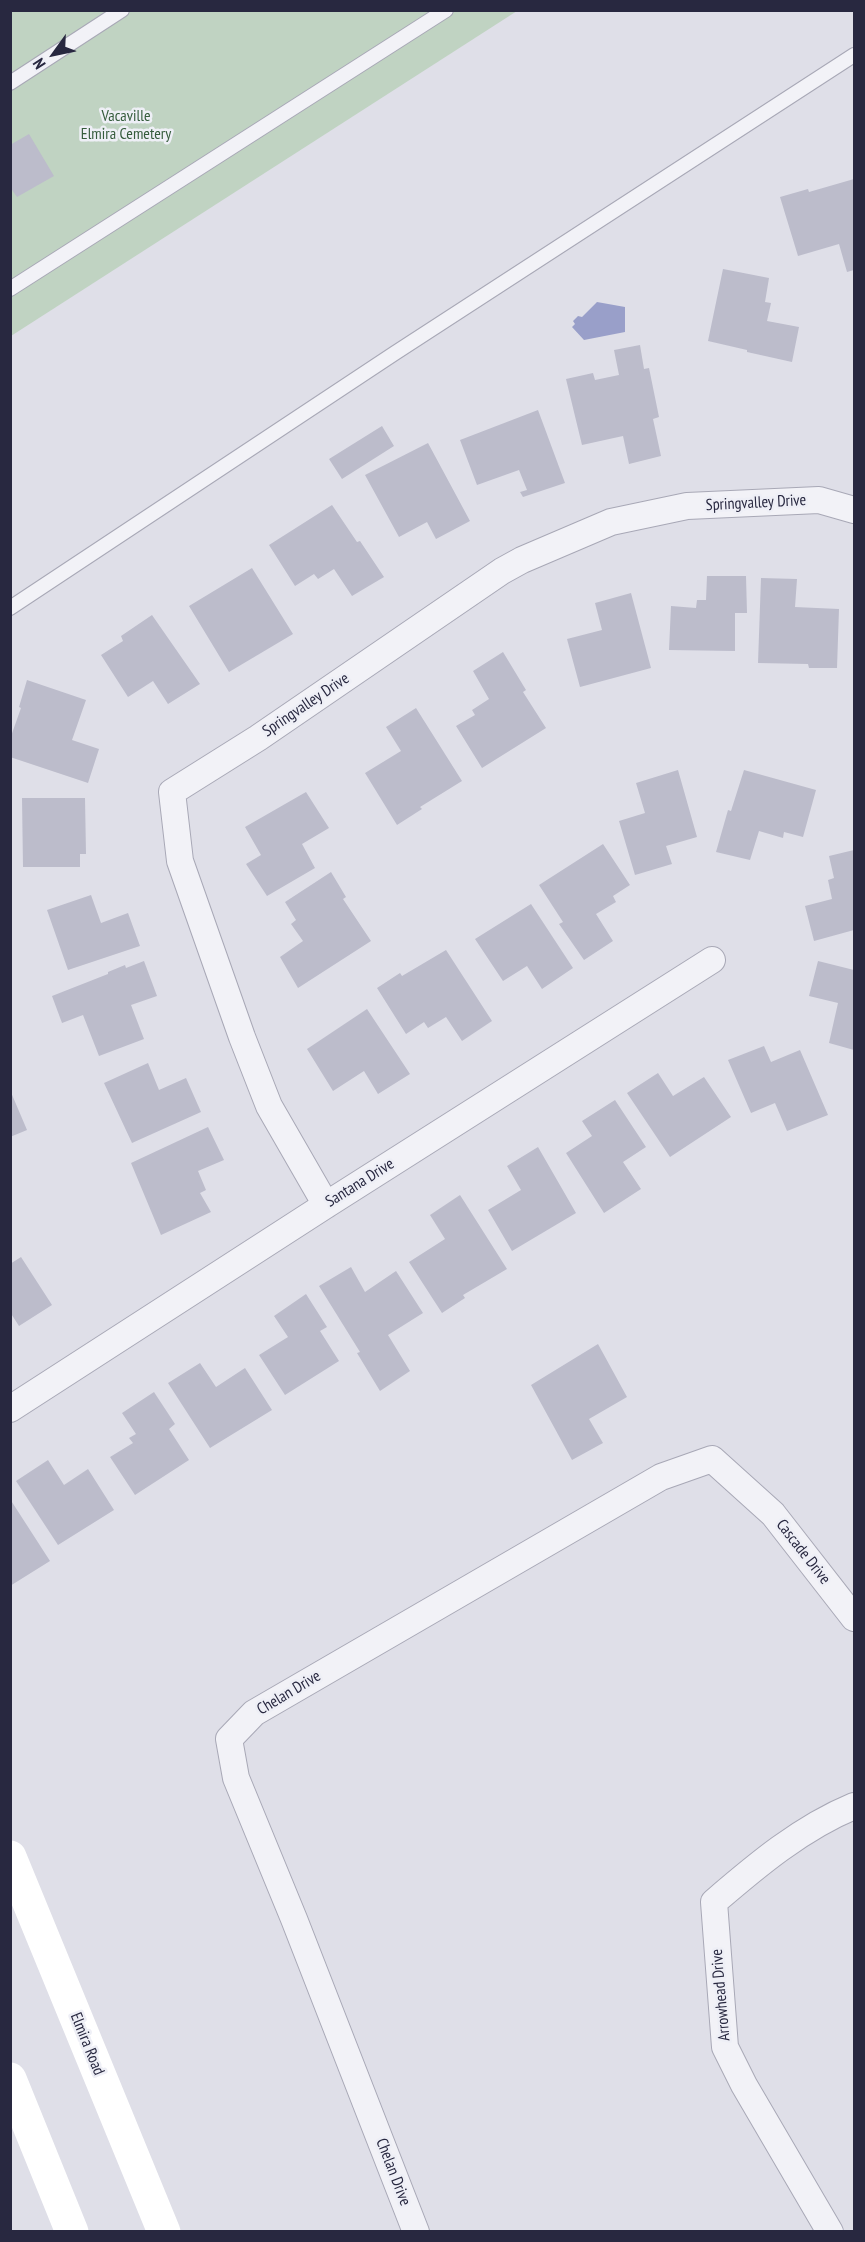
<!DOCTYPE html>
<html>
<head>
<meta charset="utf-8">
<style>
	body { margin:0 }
	#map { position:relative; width:865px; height:2242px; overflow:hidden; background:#dfdfe8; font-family:"PT Sans Narrow",sans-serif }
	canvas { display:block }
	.frame { position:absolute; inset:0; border:12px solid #282840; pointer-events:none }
	.north { position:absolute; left:24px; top:24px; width:60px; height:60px; -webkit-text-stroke:4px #eeeff6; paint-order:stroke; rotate:237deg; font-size:16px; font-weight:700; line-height:24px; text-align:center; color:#282840 }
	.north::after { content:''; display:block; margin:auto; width:21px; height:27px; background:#282840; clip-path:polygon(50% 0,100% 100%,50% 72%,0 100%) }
</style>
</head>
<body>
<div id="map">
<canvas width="865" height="2242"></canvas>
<div class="frame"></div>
<div class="north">N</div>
</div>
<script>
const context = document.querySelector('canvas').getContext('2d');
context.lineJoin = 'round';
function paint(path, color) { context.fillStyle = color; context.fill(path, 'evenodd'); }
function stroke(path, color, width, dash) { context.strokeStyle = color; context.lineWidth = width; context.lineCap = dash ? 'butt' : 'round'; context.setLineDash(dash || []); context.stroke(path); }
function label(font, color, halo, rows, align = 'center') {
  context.font = font + ' "PT Sans Narrow",sans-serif'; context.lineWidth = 5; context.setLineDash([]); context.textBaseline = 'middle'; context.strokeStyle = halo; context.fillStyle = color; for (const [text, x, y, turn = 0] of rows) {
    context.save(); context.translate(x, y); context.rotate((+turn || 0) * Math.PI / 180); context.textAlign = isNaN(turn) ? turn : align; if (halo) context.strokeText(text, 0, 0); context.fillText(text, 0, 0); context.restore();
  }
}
const green = new Path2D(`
	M11 11H517L11 336Z`);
const water = new Path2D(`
	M597 302 625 307V332L584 340 572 327 575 324 573 321 578 316 582 317Z`);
const building = new Path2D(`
	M29 134 54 176 17 197 10 187V145Z
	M854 179V270L847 272 839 244 798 256 780 197 808 189 809 192Z
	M723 269 769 278 765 302 771 303 767 321 799 327 792 362 747 352V350L708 341Z
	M640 345 644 369 649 368 659 417 653 419 661 456 629 464 623 436 582 445 566 379 593 373 595 380 619 375 614 350Z
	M538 410 565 483 523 497 520 492 527 490 519 470 477 485 460 440Z
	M382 426 394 446 342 479 329 459Z
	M428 443 470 521 436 539 427 522 399 537 365 475Z
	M332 505 357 542 360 541 384 577 352 596 334 569 318 579 314 574 295 586 269 545Z
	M252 568 293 634 229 672 189 606Z
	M707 576H746L747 613H735V651L669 650 671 606 696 608 697 600H706Z
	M761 578 797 579 795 607 839 609 837 668H809L808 664 758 663Z
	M631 593 651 668 580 687 567 639 602 630 595 603Z
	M152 615 200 684 168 704 153 681 128 697 101 655 123 641 121 636Z
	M503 652 526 690 523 692 546 728 482 768 456 726 475 715 472 710 489 699 473 671Z
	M27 680 86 700 72 740 99 749 88 783 10 757V739L21 708 19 707Z
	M416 708 462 781 420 807 422 809 397 825 365 773 401 751 386 727Z
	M678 770 697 837 666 846 672 864 635 875 619 821 645 813 636 783Z
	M744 770 816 790 803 837 784 832 783 838 759 831 750 860 716 852 728 810 731 811Z
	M306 792 329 828 302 844 315 868 267 896 246 864 261 855 245 827Z
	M22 798H85L86 854H80V867H23Z
	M603 844 630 885 613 896 616 902 596 914 613 941 584 960 559 924 563 922 539 885Z
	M854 850V930L814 941 805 906 832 899 828 880 834 878 829 856Z
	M331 872 346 897 343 899 371 941 298 988 280 957 303 941 291 924 296 920 285 902Z
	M91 895 101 923 128 913 140 946 68 970 47 910Z
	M531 904 573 968 542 989 527 966 503 981 475 939Z
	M446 950 492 1021 462 1041 446 1017 428 1028 424 1022 406 1034 377 988 400 973 402 976Z
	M144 961 157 996 131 1005 144 1039 99 1056 83 1015 62 1023 52 996 108 974V972L125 965 126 968Z
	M818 961 854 970V1050L829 1043 838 1003 809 996Z
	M367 1009 410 1074 378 1094 364 1071 333 1091 307 1049Z
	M764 1046 771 1062 800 1050 828 1115 787 1131 775 1103 751 1113 728 1060Z
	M148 1063 159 1090 186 1078 201 1112 132 1143 104 1083Z
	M658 1073 673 1096 704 1077 731 1117 670 1157 627 1093Z
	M10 1090 27 1130 10 1137Z
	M615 1100 646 1147 623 1162 641 1189 604 1213 566 1153 592 1136 582 1121Z
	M208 1127 224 1160 198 1171 206 1190 200 1193 211 1212 161 1235 131 1163Z
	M538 1147 576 1213 512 1251 488 1210 521 1190 507 1166Z
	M460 1195 507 1269 463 1295 465 1298 442 1313 409 1262 445 1239 430 1215Z
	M21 1257 52 1305 19 1326 10 1312V1264Z
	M351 1267 365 1292 396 1271 423 1313 388 1335 410 1371 380 1391 357 1353 360 1352 319 1286Z
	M306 1294 327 1327 320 1331 339 1361 285 1395 259 1355 288 1337 274 1316Z
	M598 1344 627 1397 589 1419 603 1443 572 1460 531 1385Z
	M200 1363 216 1387 245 1368 272 1410 210 1448 168 1383Z
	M154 1392 175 1424 169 1429 189 1460 135 1495 110 1457 133 1443 129 1438 136 1434 122 1413Z
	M48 1460 64 1485 88 1469 114 1510 58 1545 16 1481Z
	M10 1499 50 1561 10 1586Z`);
const service = new Path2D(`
	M10 83 122 10
	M10 289 446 10
	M10 608 395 353 854 55`);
const minor = new Path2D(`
	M326 1205 269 1106 242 1037 180 861 172 792 258 738 502 571 522 560 611 522 687 506 819 500 854 510
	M10 1409 326 1205 712 960
	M416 2232 294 1919 236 1778 229 1739 254 1713 661 1477 712 1459 773 1514 854 1618
	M830 2232 744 2085 725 2047 714 1902C757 1865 801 1828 854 1806`);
const secondary = new Path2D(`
	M10 1857 164 2232
	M10 2079 72 2232`);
const parkNames = [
	["Vacaville",126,116],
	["Elmira Cemetery",126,134]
];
const streetNames = [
	["Springvalley Drive",756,503,-3],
	["Springvalley Drive",306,705,-34],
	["Santana Drive",360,1183,-32],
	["Cascade Drive",803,1552,52],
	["Chelan Drive",289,1693,-31],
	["Arrowhead Drive",721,1995,-95],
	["Elmira Road",87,2044,68],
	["Chelan Drive",393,2172,69]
];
paint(green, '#c0d3c2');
paint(water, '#999fc9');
paint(building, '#bcbccb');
stroke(service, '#a8a8b6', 16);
stroke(minor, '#a8a8b6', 28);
stroke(service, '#f2f2f7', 14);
stroke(minor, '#f2f2f7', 26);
stroke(secondary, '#fff', 33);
label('16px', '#355c3c', '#eeeff6', parkNames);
label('16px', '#282840', '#eeeff6', streetNames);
</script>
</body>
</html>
